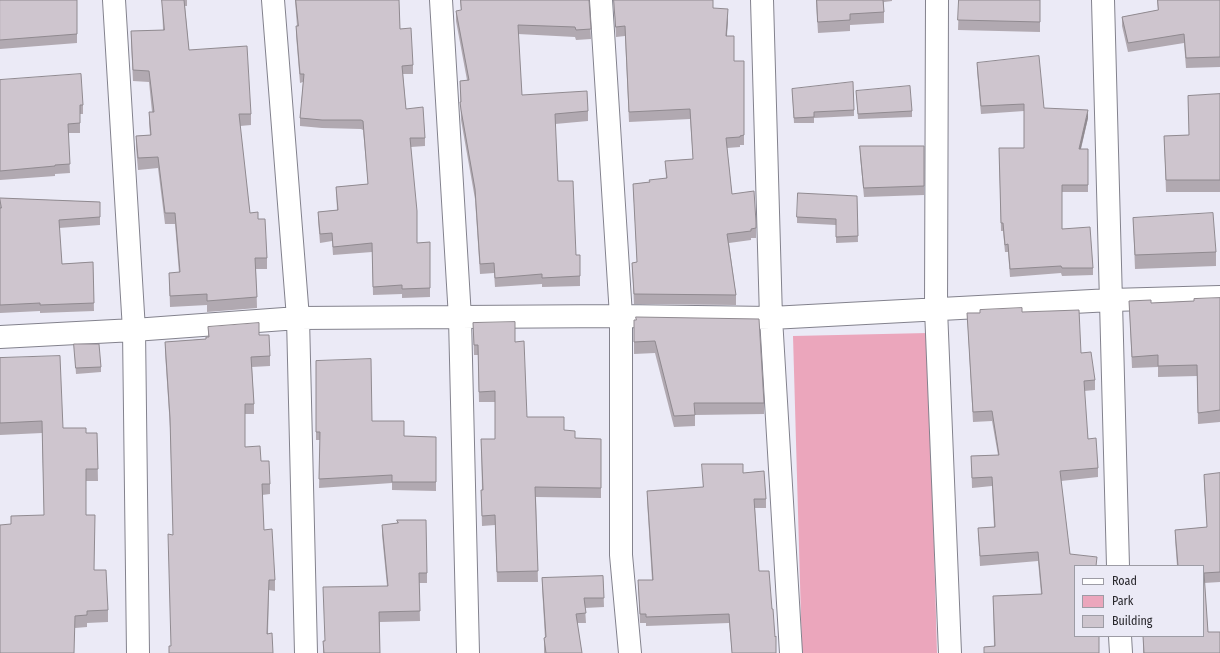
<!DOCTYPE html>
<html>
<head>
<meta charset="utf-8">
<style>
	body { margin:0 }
	#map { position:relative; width:1220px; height:653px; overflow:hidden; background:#ebeaf6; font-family:"Fira Sans Condensed",sans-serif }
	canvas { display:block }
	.legend { position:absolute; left:1074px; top:565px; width:130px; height:72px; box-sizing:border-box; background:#ebeaf6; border:1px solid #9d9ca5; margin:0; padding:5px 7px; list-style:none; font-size:12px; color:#27262b }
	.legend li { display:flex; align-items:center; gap:8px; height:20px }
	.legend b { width:20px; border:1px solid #9d9ca5 }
</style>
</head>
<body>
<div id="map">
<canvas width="1220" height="653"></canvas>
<ul class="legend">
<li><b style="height:5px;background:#fff"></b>Road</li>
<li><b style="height:11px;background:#eba6bc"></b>Park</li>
<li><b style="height:11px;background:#cec5ce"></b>Building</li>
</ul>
</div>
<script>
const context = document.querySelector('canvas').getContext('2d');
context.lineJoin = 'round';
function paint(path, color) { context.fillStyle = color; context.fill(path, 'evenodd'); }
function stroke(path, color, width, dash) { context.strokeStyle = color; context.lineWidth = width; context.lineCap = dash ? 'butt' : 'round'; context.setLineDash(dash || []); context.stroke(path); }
const green = new Path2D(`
	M928 333 937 653H802L793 336Z`);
const street = new Path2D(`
	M114 0 134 330 138 653
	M273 0 298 318 306 653
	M441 0 460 318 468 653
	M601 0 621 316V555L630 653
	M762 0 771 318 791 653
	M937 0 936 309 950 653
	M1103 0 1118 566
	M0 337 134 330 298 318 621 316 771 318 1111 300 1220 297
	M1120 636 1121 653`);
const wall = new Path2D(`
	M0 0H77V43L0 49Z
	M162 0H187V6H185L189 50 251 114V125L240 126 250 213 258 219 267 258V269H256L257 308 207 312V305L170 307 169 273H179L175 224H165L158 168 138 170 136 147V136L150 135 149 123V112H152L149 82 133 81 131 42V31L163 30Z
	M295 0H399L400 29 413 65V74H403L406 109 425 138V146L411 147 417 243 430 242V297L402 298V294L373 295 372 252 333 255 332 241 320 243 318 220V212L337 210 336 187 368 184 363 130 361 129 322 128 300 126V118L303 82 300 83 296 35V26H297Z
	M460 0H589L591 39 576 40 575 37 518 34 522 95 588 111V121L555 124 558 181 576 255 580 265V286L542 287V284L495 287 494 273 480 274 475 199 461 120 460 81 467 80 456 21V11H461Z
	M614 0H713V8L728 18 727 36 734 61H744V145H740V147L727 148 732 194 756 222V238H751V240L729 243 736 295V305L634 304 632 263 637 262 633 184 649 182 666 178 665 161 693 159 690 119 629 122 625 36 616 37Z
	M816 0H892V1L884 2V23L850 25V31L818 33Z
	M959 0H1040V32L958 30Z
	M1157 0H1220V67L1186 68 1184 43 1128 52 1122 26V17L1158 10Z
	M977 63 1044 108 1088 118 1081 149H1088V192H1062V229L1093 268V275L1062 276 1061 273 1010 277 1008 252H1005L1003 231H1001L999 148H1024V111L981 114 977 71Z
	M0 80 83 105V114H80V133H68L70 173 55 174V176L0 180Z
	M792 89 854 110V116L814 118V123H794Z
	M856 91 912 111V117L858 119Z
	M1220 94V192H1166L1164 136 1189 135 1188 96Z
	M860 146H924V195L864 197 860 156Z
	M857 196 858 242 836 243V225L797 223V217Z
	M0 198 100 202V225L59 228 62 264 93 262 94 311 40 313V311L0 313Z
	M1133 218 1216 252V266L1135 269Z
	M1220 298V422L1198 424 1197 376 1158 377V367L1132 368 1129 301 1151 303 1194 301Z
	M1022 312 1081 353 1095 380V390L1084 391 1088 439 1098 468V477L1061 481 1070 554 1097 566H1075L1099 653H984V647L994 646 993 596 1041 594 1038 561 980 566 978 528 994 527 992 486 972 488 971 456 998 455 992 421 973 422 967 313Z
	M634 320 764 403V414L695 415V426L674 427 655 353 634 354Z
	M473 323 515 342 527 417 564 430 575 438 601 439V498L536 497 538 582H497L495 525 482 526 481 490H482L481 439H495V402H479L478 355H474Z
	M208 327 259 335 270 356V366L252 367 254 404V414H245V447L261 461 270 484V494L262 495 264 530 275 580V591L269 590 268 634 171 646 173 535 170 428 165 352V342L206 339 208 337Z
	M74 344 101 367V372L76 374Z
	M0 358 63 428 86 433H97L98 481H86V515L94 570 108 610V622L87 623V627L75 628 11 524 44 515 42 433 0 435Z
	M316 361 372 421 404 436 436 437V491L392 490V483L319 488 320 440H316Z
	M743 473 766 499V508H755L759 571 772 609 776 653H732L729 623 646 626V623H640L638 580H652L647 500V491L703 487Z
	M1220 473V582L1204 583 1208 632 1220 653H1143V636H1203V566H1177L1175 539V530L1207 527 1204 485V475Z
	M397 520 427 573V583H419L420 621 380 622V653H323V641H324L387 586 382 535V525L397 523Z
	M603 576 604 607 585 608 586 623H577L582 653H544V638H545L542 587V578Z`);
const shadedWall = new Path2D(`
	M728 9V18L726 46V36Z
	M1088 110V118L1079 156V149Z`);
const building = new Path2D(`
	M0 0H77V34L0 40Z
	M162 0H184L189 50 247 46 251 114H239L250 213 258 212V219H265L267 258H255L257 297 207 301V294L170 296 169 273 180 272 175 213H165L158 157 138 158 136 136 151 135 149 112H154L149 71 133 70 131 31 164 30Z
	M296 0H399L400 29 411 28 413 65 402 66 406 109 423 107 425 138H410L417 211V243L430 242V288L402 289V285L373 287 372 243 333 247 332 233 320 234 318 212 338 210 336 187 368 184 363 121 361 120H322L300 118 304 74H300L296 26H298Z
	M461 0H589L591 29 576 30 575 27 518 25 522 95 587 91 588 111 555 114 558 181H573L576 255H580V276L542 278V274L495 278 494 263 480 264 475 189 461 110 460 102H461L460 81 469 80 456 11 461 10Z
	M614 0H713V8L728 9 726 36H734V61H744V135L740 136V137L726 138 732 194 754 191 756 222V228L751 229V231L727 234 736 295 634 294 632 263 637 262 633 184 650 182 649 180 667 178 665 161 693 159 690 109 629 112 625 26 616 27Z
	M817 0H883L884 12 850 14V20L818 22Z
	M959 0H1040V22L958 20Z
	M1158 0H1220V57L1186 58 1184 34 1128 43 1122 17 1158 10Z
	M1039 56 1044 108 1088 110 1079 149H1088V185H1062V229L1090 227 1093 268H1062L1061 266 1010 269 1008 244 1005 245 1003 223H1001L999 148H1024V104L981 106 977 63Z
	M81 74 83 105H80V123L68 124 70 164 55 165V166L0 171V80Z
	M853 82 854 110 814 112V117L794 118 792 89Z
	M910 86 912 111 858 114 856 91Z
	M1220 94V180H1166L1164 136 1189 135 1188 96Z
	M860 146H924V186L864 188Z
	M798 193 857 196 858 236 836 237V219L797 217Z
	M0 198 100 202V217L59 220 62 264 93 262 94 303 40 305V303L0 305V208H1Z
	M1213 213 1216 252 1135 255 1133 218Z
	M1220 298V410L1198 413 1197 365 1158 366V355L1132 357 1129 301 1151 300V303L1194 301V299Z
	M1022 308V312L1079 310 1081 353 1091 352 1095 380 1084 381 1088 439 1096 438 1098 468 1060 471 1070 554 1097 557 1096 566H1075V636H1099V653H984V647L995 646 993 596 1042 594 1038 552 980 556 978 528 995 527 992 477 972 478 971 456 999 455 992 411 973 412 967 313H980V310Z
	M636 317 759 319 764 403H694L695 415 674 416 655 341 634 342V320H636Z
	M515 322V342L524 341 527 417H564V430L575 431V438L601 439V488L535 487 538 571 497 572 495 515 482 516 481 490H483L481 439H495V391L479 392 478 345H474L473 323Z
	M259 323V335H269L270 356 251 357 254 404H245V447L260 446 261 461H269L270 484H262L264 530 272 529 275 580H269L267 634 272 633 273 653H169V646H171L168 534 173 535 170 418 165 342 206 339V337H209L208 327Z
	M74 344H99L101 367 76 368Z
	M60 356 63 428H86V433H97L98 469H86V515H95L94 570H106L108 610 87 611V615L75 616 74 653H0V525L11 524V516L44 515 42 421 0 423V358Z
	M371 359 372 421H404V436L436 437V482H392V475L319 479 320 432H316V361Z
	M702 464H743V473L764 471 766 499H754L759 571H769L772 609H773L775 637 776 636V653H732L729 614 646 617V614H640L638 580H653L647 491 703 487Z
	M1220 473V572L1204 573 1208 632H1220V653H1144L1143 636H1203V566H1178L1175 530 1207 527 1204 475Z
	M397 520H426L427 573H419L420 611 379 612 380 653H324L323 641H325L323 587 388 586 382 525 398 523Z
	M603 576 604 598H584L586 613 576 614 582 653H546L544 638 546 637 542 578Z`);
paint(green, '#eba6bc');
stroke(street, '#83828d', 24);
stroke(street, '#fff', 22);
paint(wall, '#b1a9b1');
paint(shadedWall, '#908a90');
paint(building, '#cec5ce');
stroke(building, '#908a90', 1);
</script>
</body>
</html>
